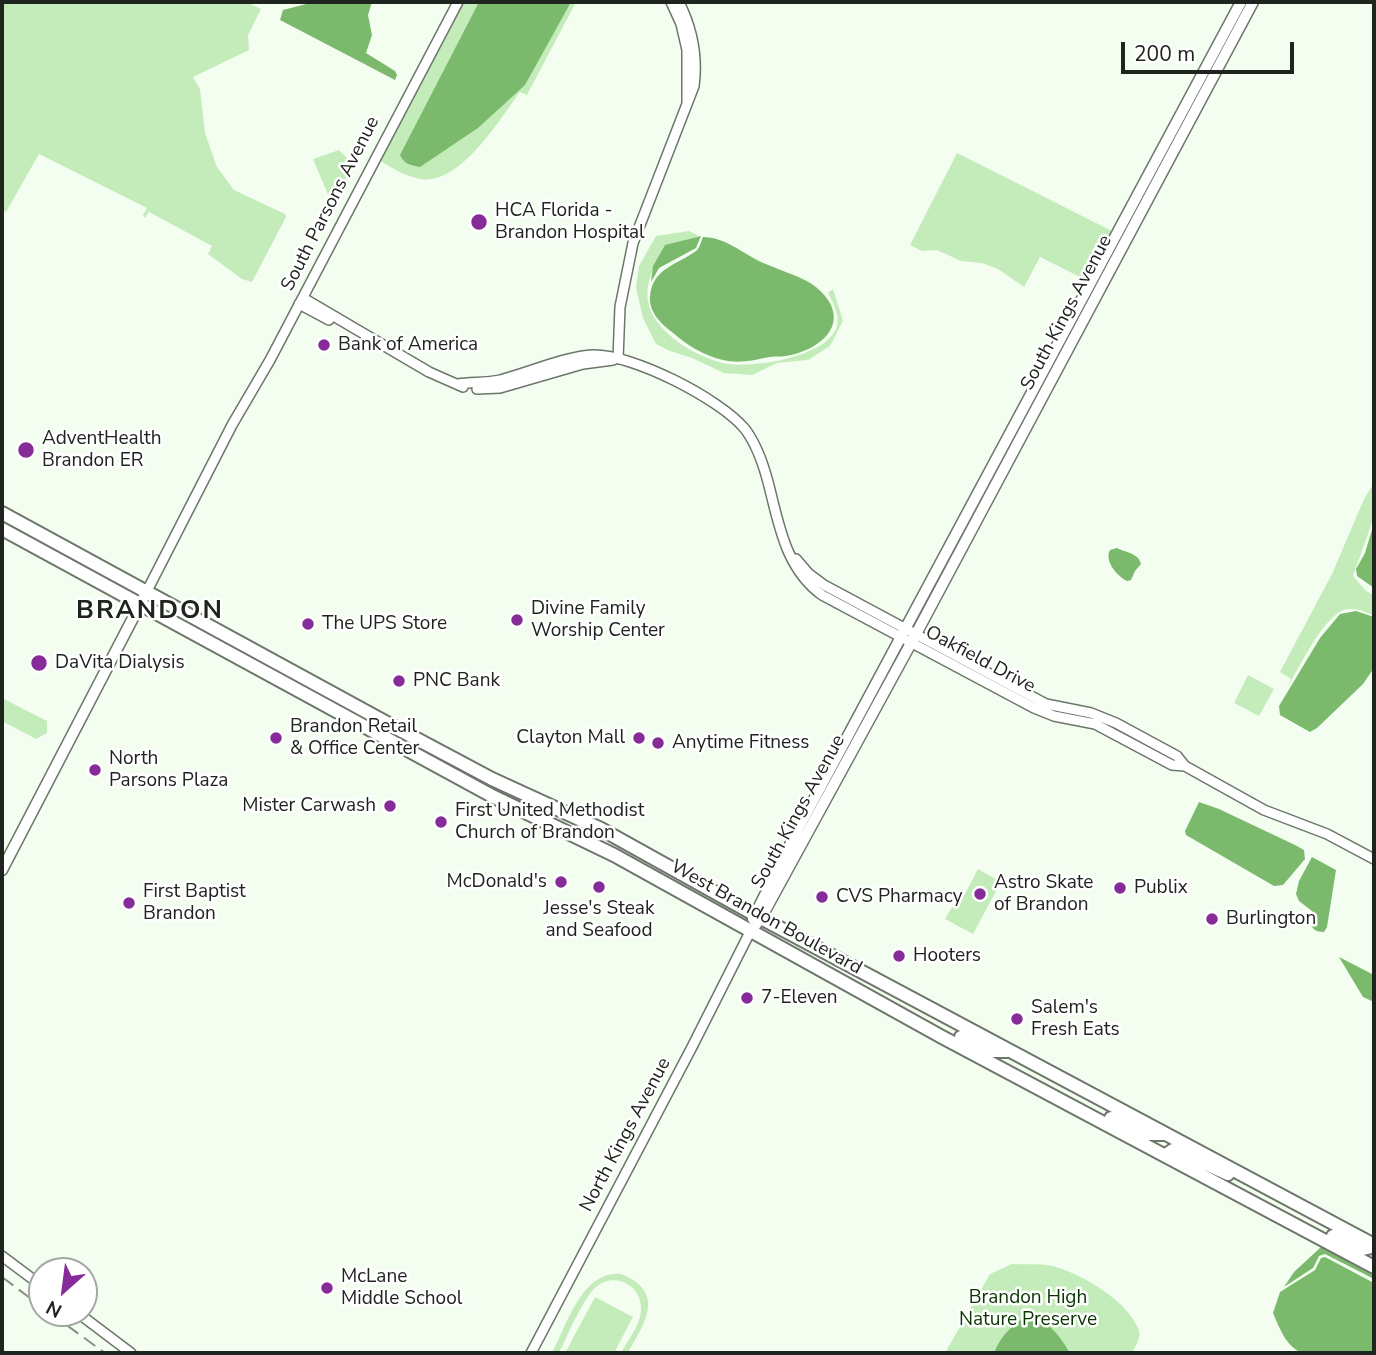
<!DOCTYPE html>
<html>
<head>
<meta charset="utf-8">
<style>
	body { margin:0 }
	#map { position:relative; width:1376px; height:1355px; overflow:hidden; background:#f3fef0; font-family:"Nunito Sans",sans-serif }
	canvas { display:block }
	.frame { position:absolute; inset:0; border:4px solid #20241f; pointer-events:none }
	.north { position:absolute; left:28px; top:1257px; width:70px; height:70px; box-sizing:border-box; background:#fff; border:2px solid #a6a7a5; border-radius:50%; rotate:208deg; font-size:19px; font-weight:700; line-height:28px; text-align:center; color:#20241f }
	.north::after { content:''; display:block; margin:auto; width:24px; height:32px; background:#862c99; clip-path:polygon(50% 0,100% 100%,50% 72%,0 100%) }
	.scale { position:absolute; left:1121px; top:42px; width:173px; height:32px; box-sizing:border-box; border:4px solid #20241f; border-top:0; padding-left:9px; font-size:21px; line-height:24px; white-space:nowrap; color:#20241f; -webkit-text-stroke:5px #fff; paint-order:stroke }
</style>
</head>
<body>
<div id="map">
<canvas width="1376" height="1355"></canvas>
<div class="frame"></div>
<div class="north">N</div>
<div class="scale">200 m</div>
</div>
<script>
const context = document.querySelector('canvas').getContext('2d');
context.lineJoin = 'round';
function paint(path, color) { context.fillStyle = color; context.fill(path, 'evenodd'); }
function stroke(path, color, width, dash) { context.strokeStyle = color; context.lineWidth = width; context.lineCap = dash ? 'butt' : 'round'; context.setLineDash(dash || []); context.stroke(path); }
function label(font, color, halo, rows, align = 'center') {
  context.font = font + ' "Nunito Sans",sans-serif'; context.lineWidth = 5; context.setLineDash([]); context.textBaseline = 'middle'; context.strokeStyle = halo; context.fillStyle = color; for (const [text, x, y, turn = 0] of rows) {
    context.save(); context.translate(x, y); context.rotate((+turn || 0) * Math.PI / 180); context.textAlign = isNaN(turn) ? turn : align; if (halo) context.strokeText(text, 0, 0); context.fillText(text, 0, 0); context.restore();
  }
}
const green = new Path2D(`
	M2 2H246L261 9 248 35 249 50 193 77 200 89 205 133 217 167 234 190 285 214 286 217 252 282 242 279 208 254 212 246 149 212 145 218 143 215 147 208 39 154 6 212 2 210Z
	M457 2H576L527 95 520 92C500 119 460 186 420 179 404 176 389 166 375 158Z
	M339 150 354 165 331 202 313 159Z
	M957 153 1114 232 1088 281 1040 257 1024 287 998 269 982 263 961 261 937 250 922 251 910 245Z
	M689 231 699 236 665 246C656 260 645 283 648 301 652 331 696 357 723 363 750 369 823 358 836 329 841 317 833 303 828 293L833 289 843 321 830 346 808 360 777 363 752 375 724 373 692 358 670 351 656 344 643 318 636 288 639 266 656 236Z
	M1374 483V517L1353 576 1366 591 1374 595V616C1364 611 1349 605 1338 613 1318 627 1299 668 1286 690L1291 679 1280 672 1332 574 1364 499Z
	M1248 675 1274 689 1259 716 1234 703Z
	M2 698 47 721V733L36 739 2 721Z
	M978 869 1001 882 973 934 945 919 952 907 957 909Z
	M1012 1264C1026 1265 1043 1263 1056 1267 1083 1275 1126 1300 1138 1328 1142 1336 1136 1345 1132 1353H945L990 1274Z
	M621 1274C667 1292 644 1324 628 1353H621C628 1340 641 1324 641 1309 642 1285 614 1271 596 1287 583 1298 567 1337 559 1353H552C567 1325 582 1270 621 1274Z
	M595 1297 633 1317 614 1353H565Z`);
const water = new Path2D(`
	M314 2H372L368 15 372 35 366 53 395 71 397 75 395 80 280 20 283 10Z
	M479 2H571L525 85 478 128 420 167C410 165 404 164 400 155Z
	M701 236 696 248 659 268 651 282 653 266 665 245Z
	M703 237C725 237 742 253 761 262 772 267 784 271 796 276 811 282 824 291 831 305 843 332 814 350 791 355 784 357 777 356 770 357 754 360 739 364 723 360 702 355 687 345 672 332 661 324 649 312 650 297 652 268 677 265 696 251 700 248 701 241 703 237Z
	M1374 523V588L1357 576 1356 569 1365 553Z
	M1117 548C1127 553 1138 553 1141 564L1135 571 1131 580 1127 581C1117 576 1104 561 1110 550Z
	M1356 611 1374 617V668L1363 684 1317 728 1310 732 1280 715 1279 706 1320 638 1340 614Z
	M1199 802 1219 809 1295 845 1304 850 1305 859 1283 885 1274 886 1186 835 1185 831Z
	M1312 857 1336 870 1327 927 1324 932C1315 932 1313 929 1309 922L1312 911 1299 901 1296 894 1299 881Z
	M1339 957 1374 975V1002L1363 997Z
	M1321 1247 1374 1276V1279L1325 1254 1319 1256 1313 1268 1284 1287 1294 1272Z
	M1325 1257 1374 1283V1353H1301C1285 1344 1280 1329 1273 1313L1280 1292 1315 1270 1321 1258Z
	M1025 1317C1048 1318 1059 1335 1070 1353H994C1001 1336 1010 1327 1025 1317Z`);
const tertiary = new Path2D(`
	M671 2 681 24 687 50V102
	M303 298 429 372 463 387
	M299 304 329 320
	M618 359 620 307 633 243 694 86C698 56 692 28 679 2
	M458 384C472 382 486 383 500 380 528 373 566 356 593 355 633 354 720 399 745 429 757 445 763 463 768 482 779 524 785 568 822 595L1034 708 1054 716 1095 724 1172 765 1185 766 1264 810 1327 834 1374 859
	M477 389 500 388 583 364 613 360
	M796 559 808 573 824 585 1046 704 1091 713 1116 723 1177 756 1185 766
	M147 591 232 425 270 360 458 2
	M2 1256 42 1286
	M78 1313 131 1353
	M531 1353 692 1047 750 932`);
const secondary = new Path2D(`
	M2 870 147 591
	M753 919 797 831 1241 2
	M750 932 761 918 916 634 1253 2`);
const trunk = new Path2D(`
	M2 513 398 729 492 779 601 829 761 918 1374 1245
	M2 529 494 797 614 855 942 1037 1374 1267
	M961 1037 993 1051H1007
	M1111 1118 1146 1134H1166
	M1166 1155 1173 1150 1178 1151 1228 1174
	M1333 1236 1363 1249 1372 1247 1374 1244`);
const rail = new Path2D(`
	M2 1277 42 1307
	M50 1313 105 1353`);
const markers = [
	[479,222,9,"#862c99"],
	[324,345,7,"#862c99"],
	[26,450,9,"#862c99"],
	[517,620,7,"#862c99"],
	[308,624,7,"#862c99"],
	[39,663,9,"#862c99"],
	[399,681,7,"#862c99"],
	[276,738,7,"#862c99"],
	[639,738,7,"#862c99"],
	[658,743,7,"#862c99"],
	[95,770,7,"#862c99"],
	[390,806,7,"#862c99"],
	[441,822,7,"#862c99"],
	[561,882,7,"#862c99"],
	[599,887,7,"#862c99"],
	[1120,888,7,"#862c99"],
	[980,894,7,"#862c99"],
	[822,897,7,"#862c99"],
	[129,903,7,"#862c99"],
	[1212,919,7,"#862c99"],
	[899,956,7,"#862c99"],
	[747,998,7,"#862c99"],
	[1017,1019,7,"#862c99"],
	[327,1288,7,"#862c99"]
];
const streetNames = [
	["South Parsons Avenue",331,204,-63],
	["South Kings Avenue",1067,313,-62],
	["Oakfield Drive",980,660,28],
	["South Kings Avenue",799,812,-61],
	["West Brandon Boulevard",766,918,29],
	["North Kings Avenue",626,1135,-62]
];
const poiNames = [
	["HCA Florida -",495,211],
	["Brandon Hospital",495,233],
	["Bank of America",338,345],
	["AdventHealth",42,439],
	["Brandon ER",42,461],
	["Divine Family",531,609],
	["Worship Center",531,631],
	["The UPS Store",322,624],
	["DaVita Dialysis",55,663],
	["PNC Bank",413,681],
	["Brandon Retail",290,727],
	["& Office Center",290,749],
	["Clayton Mall",625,738,"right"],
	["Anytime Fitness",672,743],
	["North",109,759],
	["Parsons Plaza",109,781],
	["Mister Carwash",376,806,"right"],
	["First United Methodist",455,811],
	["Church of Brandon",455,833],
	["McDonald's",547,882,"right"],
	["Astro Skate",994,883],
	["of Brandon",994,905],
	["Publix",1134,888],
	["First Baptist",143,892],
	["Brandon",143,914],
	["CVS Pharmacy",836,897],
	["Jesse's Steak",599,909,"center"],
	["and Seafood",599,931,"center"],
	["Burlington",1226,919],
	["Hooters",913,956],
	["7-Eleven",761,998],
	["Salem's",1031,1008],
	["Fresh Eats",1031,1030],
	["McLane",341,1277],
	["Middle School",341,1299]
];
const parkNames = [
	["Brandon High",1028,1298],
	["Nature Preserve",1028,1320]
];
const districtNames = [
	["BRANDON",150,612]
];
paint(green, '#c4ecbb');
paint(water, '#7bb96d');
stroke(tertiary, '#6c766a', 12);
stroke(secondary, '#6c766a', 13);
stroke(trunk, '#6c766a', 16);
stroke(tertiary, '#fff', 9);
stroke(secondary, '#fff', 10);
stroke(trunk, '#fff', 12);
stroke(rail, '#888f86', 2, [14, 7]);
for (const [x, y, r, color] of markers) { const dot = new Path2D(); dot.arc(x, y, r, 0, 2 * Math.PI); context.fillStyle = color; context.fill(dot); stroke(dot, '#fff', 2.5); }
label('19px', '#20241f', '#fff', streetNames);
label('19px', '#20241f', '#fff', poiNames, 'left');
label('19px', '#093400', '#fff', parkNames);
context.letterSpacing = '2px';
label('bold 26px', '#20241f', '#fff', districtNames);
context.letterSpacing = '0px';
</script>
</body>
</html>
